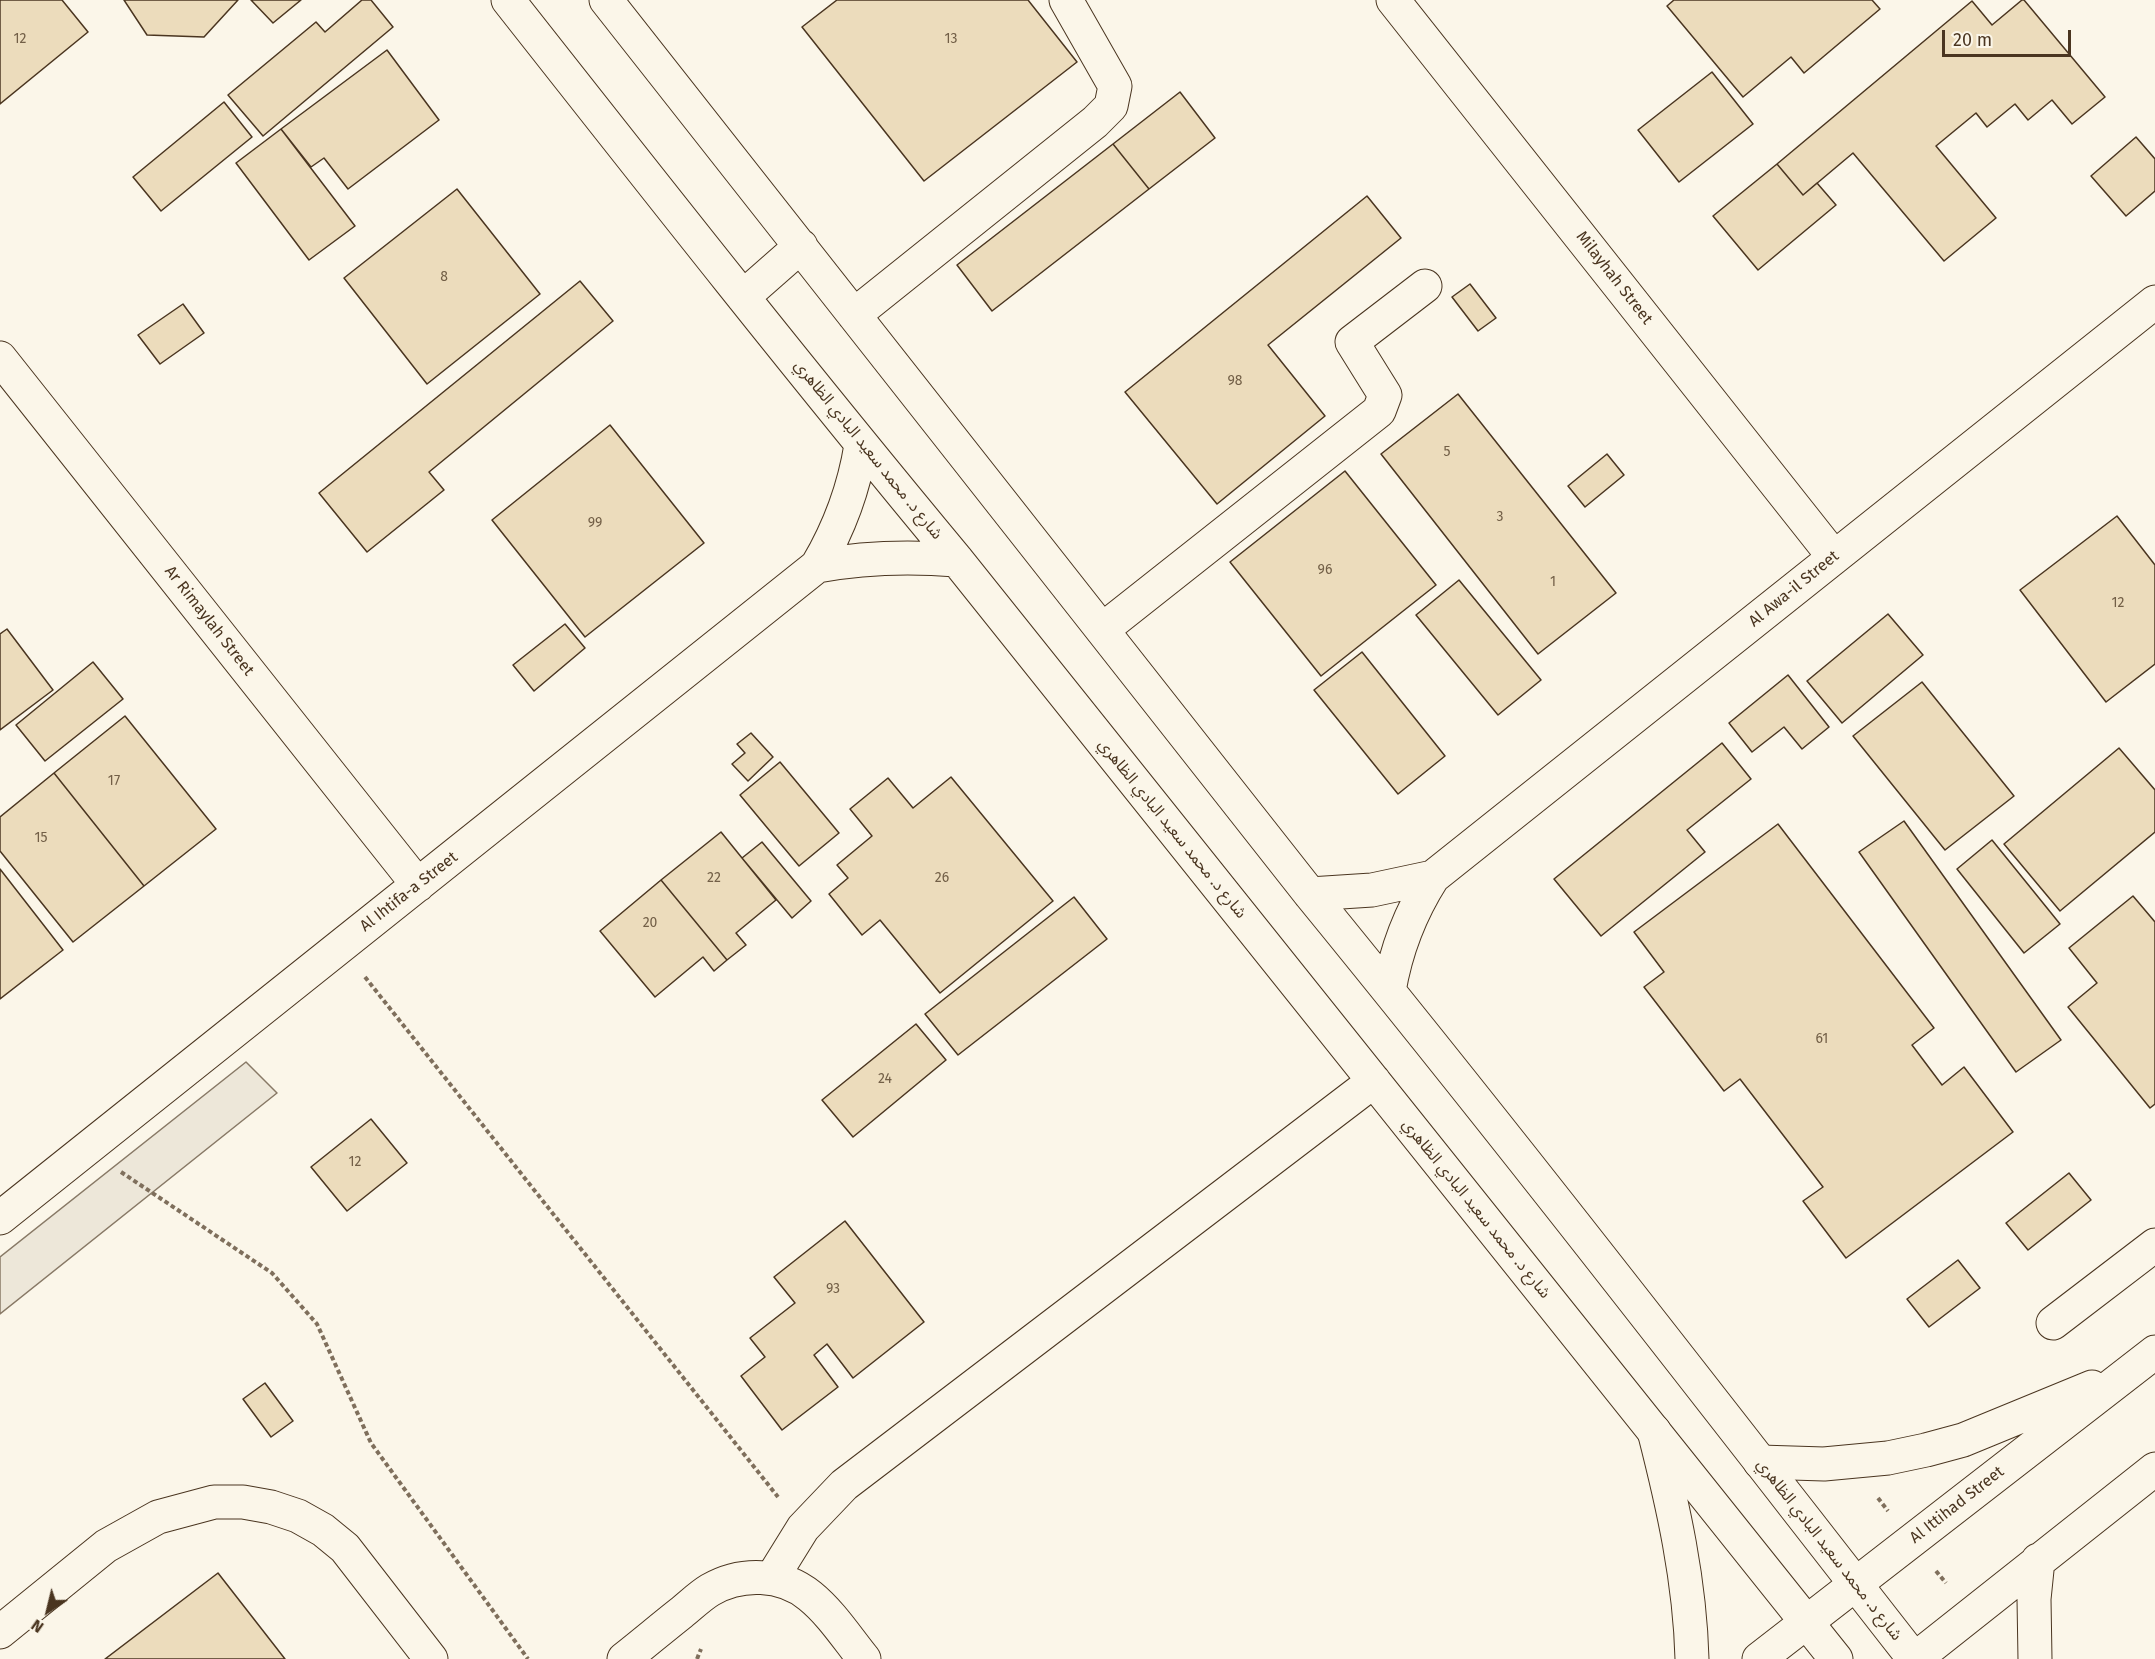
<!DOCTYPE html>
<html>
<head>
<meta charset="utf-8">
<style>
	body { margin:0 }
	#map { position:relative; width:2155px; height:1659px; overflow:hidden; background:#fbf6e9; font-family:"Fira Sans",sans-serif }
	canvas { display:block }
	.north { position:absolute; left:18px; top:1581px; width:60px; height:60px; -webkit-text-stroke:4px #fbf6e9; paint-order:stroke; rotate:215deg; font-size:16px; font-weight:700; line-height:24px; text-align:center; color:#4a3520 }
	.north::after { content:''; display:block; margin:auto; width:21px; height:27px; background:#4a3520; clip-path:polygon(50% 0,100% 100%,50% 72%,0 100%) }
	.scale { position:absolute; left:1942px; top:30px; width:129px; height:27px; box-sizing:border-box; border:3px solid #4a3520; border-top:0; padding-left:8px; font-size:18px; line-height:21px; white-space:nowrap; color:#4a3520; -webkit-text-stroke:4px #fbf6e9; paint-order:stroke }
</style>
</head>
<body>
<div id="map">
<canvas width="2155" height="1659"></canvas>
<div class="north">N</div>
<div class="scale">20 m</div>
</div>
<script>
const context = document.querySelector('canvas').getContext('2d');
context.lineJoin = 'round';
function paint(path, color) { context.fillStyle = color; context.fill(path, 'evenodd'); }
function stroke(path, color, width, dash) { context.strokeStyle = color; context.lineWidth = width; context.lineCap = dash ? 'butt' : 'round'; context.setLineDash(dash || []); context.stroke(path); }
function label(font, color, halo, rows, align = 'center') {
  context.font = font + ' "Fira Sans","Noto Sans Arabic",sans-serif'; context.lineWidth = 4.5; context.setLineDash([]); context.textBaseline = 'middle'; context.strokeStyle = halo; context.fillStyle = color; for (const [text, x, y, turn = 0] of rows) {
    context.save(); context.translate(x, y); context.rotate((+turn || 0) * Math.PI / 180); context.textAlign = isNaN(turn) ? turn : align; if (halo) context.strokeText(text, 0, 0); context.fillText(text, 0, 0); context.restore();
  }
}
const parking = new Path2D(`
	M246 1062 277 1093 0 1314V1257Z`);
const building = new Path2D(`
	M0 0H62L88 32 0 104Z
	M124 0H238L204 37 147 35Z
	M251 0H301L273 23Z
	M362 0H371L393 27 263 136 228 95 316 22 325 32Z
	M837 0H1028L1077 62 924 181 802 27Z
	M1674 0H1872L1880 9 1804 73 1791 57 1743 97 1667 6Z
	M2022 0H2024L2105 97 2072 124 2052 100 2028 120 2015 104 1987 127 1976 113 1936 146 1996 218 1944 261 1853 153 1803 195 1777 164 1972 1 1992 25Z
	M387 50 439 120 348 189 324 158 311 167 281 129Z
	M1712 72 1753 124 1679 182 1638 130Z
	M1180 92 1215 138 1149 189 1113 144Z
	M224 102 252 137 161 211 133 177Z
	M281 129 355 226 309 260 236 163Z
	M2136 137 2155 159V191L2126 216 2091 176Z
	M1113 144 1149 189 992 311 957 265Z
	M1777 164 1803 195 1817 183 1836 205 1758 270 1713 216Z
	M457 189 540 294 427 384 344 278Z
	M1367 196 1401 238 1268 345 1325 416 1217 504 1125 392Z
	M580 281 613 321 429 472 444 490 367 552 319 493Z
	M1470 284 1496 318 1478 331 1452 297Z
	M183 304 204 333 160 364 138 335Z
	M1458 394 1616 593 1538 654 1381 454Z
	M610 425 704 543 585 637 492 520Z
	M1607 454 1624 475 1585 507 1568 486Z
	M1345 471 1436 585 1321 676 1230 562Z
	M2117 516 2155 565V664L2106 702 2020 590Z
	M1459 580 1541 680 1498 715 1416 615Z
	M1888 614 1923 655 1842 723 1807 681Z
	M565 624 585 648 534 691 513 665Z
	M7 629 53 690 0 730V634Z
	M1362 652 1445 756 1398 794 1314 690Z
	M93 662 123 699 45 761 16 725Z
	M1788 675 1829 727 1802 749 1784 727 1752 752 1729 723Z
	M1922 682 2014 796 1945 850 1853 736Z
	M125 716 216 829 144 886 54 773Z
	M751 733 773 757 748 781 732 764 745 753 737 744Z
	M1722 743 1751 779 1687 830 1705 852 1601 936 1554 879Z
	M2119 748 2155 790V832L2060 911 2004 844Z
	M780 762 839 833 799 866 740 795Z
	M54 773 144 886 73 942 0 851V817Z
	M951 777 1053 901 940 993 880 920 862 935 829 894 848 878 837 865 872 836 850 809 888 778 913 808Z
	M1904 821 2061 1040 2016 1072 1859 852Z
	M1778 824 1934 1028 1912 1045 1942 1085 1964 1067 2013 1132 1846 1258 1803 1201 1823 1187 1740 1079 1724 1091 1644 987 1664 972 1634 932Z
	M721 832 776 900 736 933 746 945 727 960 661 880Z
	M1992 840 2060 924 2024 953 1957 869Z
	M762 842 811 901 792 918 742 858Z
	M0 869 63 950 0 999Z
	M661 880 727 960 714 971 703 957 655 997 600 931Z
	M2133 896 2155 922V1104L2150 1108 2068 1007 2097 983 2069 948Z
	M1074 897 1107 939 958 1055 925 1014Z
	M916 1024 946 1060 853 1137 822 1100Z
	M371 1119 407 1163 347 1211 311 1167Z
	M2069 1173 2091 1200 2028 1250 2006 1223Z
	M845 1221 924 1322 853 1378 827 1344 814 1355 838 1387 782 1430 741 1376 765 1357 750 1338 795 1303 774 1277Z
	M1958 1260 1980 1288 1929 1327 1907 1299Z
	M265 1383 293 1421 271 1437 243 1399Z
	M218 1573 285 1659H105Z`);
const path = new Path2D(`
	M365 977 778 1497
	M121 1172 272 1273 317 1324 371 1443 528 1659
	M1878 1498 1888 1511
	M1936 1571 1946 1583
	M697 1659 701 1649`);
const minor = new Path2D(`
	M508 0C656 188 804 376 957 560L1836 1659
	M606 0 1310 894C1516 1146 1714 1403 1914 1659
	M1393 0 1834 557
	M743 297 801 246
	M854 315 1095 122 1111 106 1115 86 1066 0
	M0 358 418 885
	M817 566C865 557 909 556 957 560
	M1102 630 1379 411 1385 395 1352 342 1425 286
	M1310 894 1372 890 1433 877
	M1389 991C1396 949 1410 913 1433 877L2155 302
	M0 1218 817 566C840 527 854 489 861 445
	M2053 1323 2155 1245
	M772 1578 803 1528 844 1485 1374 1081
	M0 1632 106 1546 158 1517 214 1502H243L271 1507 298 1516 323 1530 345 1548 431 1659
	M624 1659C643 1644 662 1628 681 1613 691 1605 700 1596 710 1590 741 1572 782 1573 810 1596 831 1613 847 1638 864 1659`);
const major = new Path2D(`
	M1654 1431C1673 1505 1690 1581 1692 1659
	M1760 1462 1824 1464 1888 1458 1926 1450 1963 1440 2092 1387
	M1759 1659 2155 1352
	M1915 1659 2155 1469
	M2035 1659 2034 1599 2038 1560`);
const numberNames = [
	["12",20,39],
	["13",951,39],
	["8",444,277],
	["98",1235,381],
	["5",1447,452],
	["3",1500,517],
	["99",595,523],
	["96",1325,570],
	["1",1553,582],
	["12",2118,603],
	["17",114,781],
	["15",41,838],
	["22",714,878],
	["26",942,878],
	["20",650,923],
	["61",1822,1039],
	["24",885,1079],
	["12",355,1162],
	["93",833,1289]
];
const streetNames = [
	["Milayhah Street",1614,278,52],
	["شارع د. محمد سعيد البادي الظاهري",868,450,51],
	["Al Awa-il Street",1794,589,-39],
	["Ar Rimaylah Street",209,621,52],
	["شارع د. محمد سعيد البادي الظاهري",1172,829,51],
	["Al Ihtifa-a Street",409,892,-38],
	["شارع د. محمد سعيد البادي الظاهري",1476,1209,51],
	["Al Ittihad Street",1957,1505,-38],
	["شارع د. محمد سعيد البادي الظاهري",1829,1550,52]
];
paint(parking, '#ede7d9');
stroke(parking, '#887966', 1.5);
paint(building, '#ecdcbc');
stroke(building, '#4a3520', 1.5);
stroke(minor, '#4a3520', 35);
stroke(major, '#4a3520', 35);
stroke(path, '#7f6f5c', 4, [4.5, 3]);
stroke(minor, '#fbf6e9', 33);
stroke(major, '#fbf6e9', 33);
label('14px', '#725f47', null, numberNames);
label('16px', '#4a3520', '#fbf6e9', streetNames);
</script>
</body>
</html>
